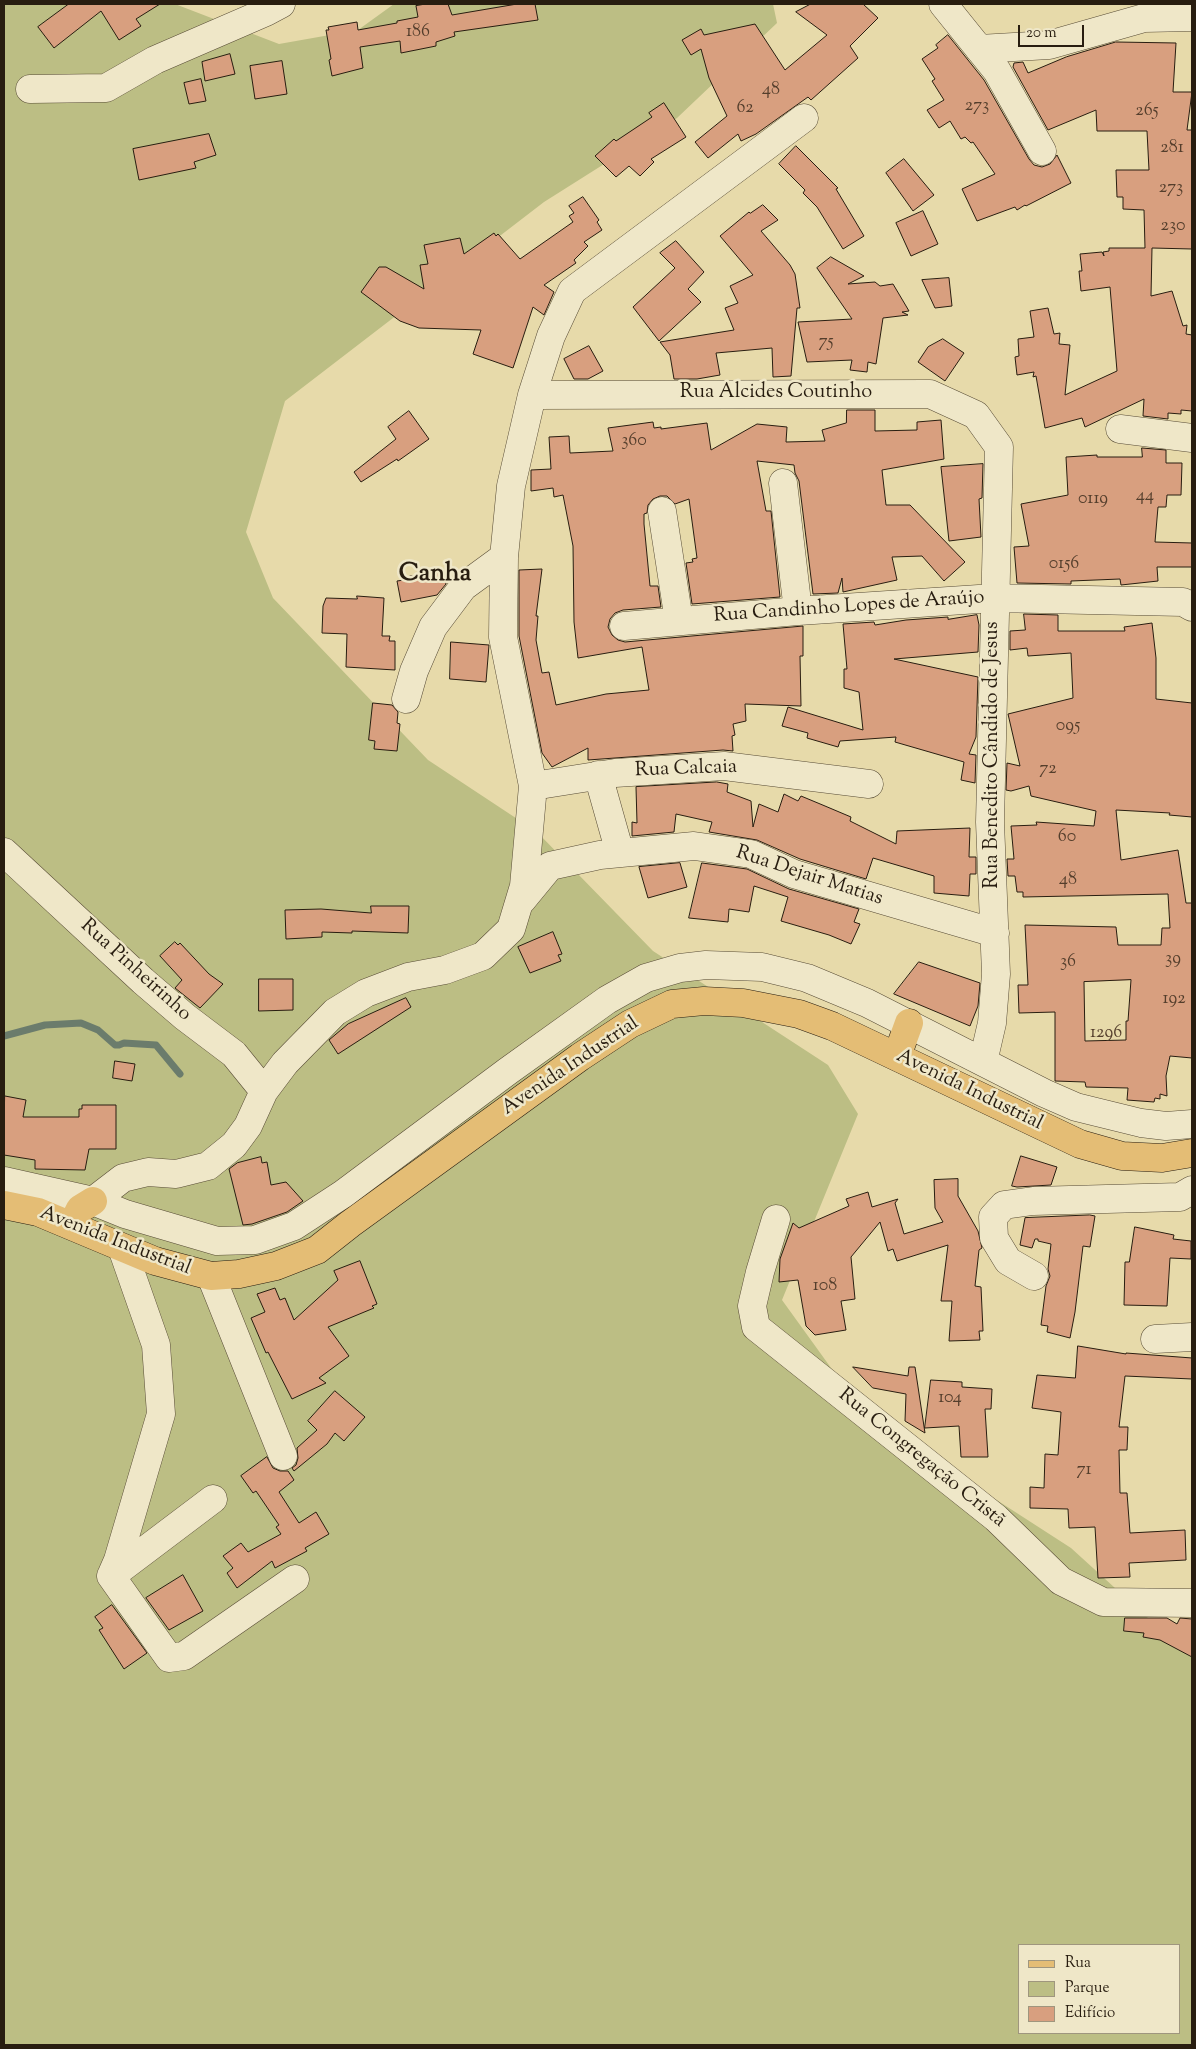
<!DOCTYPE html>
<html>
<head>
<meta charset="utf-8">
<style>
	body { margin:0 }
	#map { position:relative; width:1196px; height:2049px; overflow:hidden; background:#e7daaa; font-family:"Sorts Mill Goudy",serif }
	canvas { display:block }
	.frame { position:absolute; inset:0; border:5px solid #281d10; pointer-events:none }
	.legend { position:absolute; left:1018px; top:1944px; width:162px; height:90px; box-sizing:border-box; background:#efe7c8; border:1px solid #9f967e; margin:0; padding:6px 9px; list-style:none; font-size:15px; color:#281d10 }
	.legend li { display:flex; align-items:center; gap:10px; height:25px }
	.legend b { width:25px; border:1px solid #9f967e }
	.scale { position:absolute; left:1018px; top:25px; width:66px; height:22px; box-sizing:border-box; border:2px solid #281d10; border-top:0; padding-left:6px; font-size:15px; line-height:18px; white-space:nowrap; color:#281d10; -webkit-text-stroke:4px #efe7c8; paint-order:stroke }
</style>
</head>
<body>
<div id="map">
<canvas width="1196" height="2049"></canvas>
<div class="frame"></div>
<ul class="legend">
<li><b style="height:6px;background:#e4bd75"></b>Rua</li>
<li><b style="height:14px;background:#bcbe84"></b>Parque</li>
<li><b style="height:14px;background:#d89f7f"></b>Edifício</li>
</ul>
<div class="scale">20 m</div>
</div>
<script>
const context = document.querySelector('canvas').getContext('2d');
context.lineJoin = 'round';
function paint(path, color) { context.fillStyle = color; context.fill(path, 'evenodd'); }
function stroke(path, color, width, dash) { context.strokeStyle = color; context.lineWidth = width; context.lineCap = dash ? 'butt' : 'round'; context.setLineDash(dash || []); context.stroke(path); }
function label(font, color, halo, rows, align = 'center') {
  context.font = font + ' "Sorts Mill Goudy",serif'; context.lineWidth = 5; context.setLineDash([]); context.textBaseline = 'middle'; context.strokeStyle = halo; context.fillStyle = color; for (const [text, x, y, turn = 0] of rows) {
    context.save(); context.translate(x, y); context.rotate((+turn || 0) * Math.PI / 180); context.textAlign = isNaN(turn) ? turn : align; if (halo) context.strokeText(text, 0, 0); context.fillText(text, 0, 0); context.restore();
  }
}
const green = new Path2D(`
	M4 4H175L279 44 358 30 394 4H773L777 23 677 118 544 202 285 401 246 532 273 598 428 760 537 832 653 951 828 1065 858 1114 782 1300 865 1415 1071 1548 1192 1658V2045H4ZM1020 1945H1180V2033H1020Z`);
const stream = new Path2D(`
	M4 1036 45 1025 81 1023 98 1030 115 1045H119L124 1043 156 1045 180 1074`);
const building = new Path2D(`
	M69 4H160L136 19 141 26 119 40 101 11 54 48 38 27Z
	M426 4H448L452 15 517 4H535L538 20 454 32 455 36 436 42V46L401 53 400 41 360 47 363 68 332 76 329 60 331 59 326 30H329L328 27 357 22 358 30 397 23V21L418 17 416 6Z
	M811 4H863L878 18 850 46 858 58 811 100 808 97 756 134 741 141 738 134 708 158 695 142 727 116 709 78 701 49 691 55 682 40 701 29 704 35 755 24 785 70 827 35 796 12Z
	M948 35 984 80 1029 159 1034 165 1042 167 1050 164 1057 155 1071 183 1026 206 1025 205 1017 210 1015 207 977 221 962 189 995 174 973 142 971 143 965 137 961 139 950 121 939 128 927 110 944 100 932 81 935 79 922 59 938 48 936 45Z
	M1116 42 1176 43 1173 92H1192L1187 130H1192V249L1152 248 1151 296 1172 291 1183 326 1187 325 1186 334 1192 335V411L1181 410V414L1168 413V419L1143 416 1144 399 1085 427 1082 418 1045 428 1036 376 1033 377 1034 372 1017 375 1015 357 1019 356 1018 339 1034 337 1030 311 1048 308 1054 334 1060 333 1059 344 1070 345 1065 395 1117 371 1110 287 1081 291 1079 271H1082L1080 254 1102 252 1104 256 1103 252 1109 251V248H1145L1144 210 1123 209V197H1117L1116 170H1149L1147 131H1097L1096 110 1048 130 1013 67 1014 63 1023 62 1028 73 1066 57Z
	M230 54 235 74 205 81 202 62Z
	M282 61 287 94 255 99 250 66Z
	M201 79 206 101 189 104 184 83Z
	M664 103 686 137 651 159 654 162 640 176 629 166 616 177 595 156 614 139 616 141 652 117 649 113Z
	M209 134 216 155 194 162 196 168 139 180 133 149Z
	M796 146 838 188 836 189 864 236 843 249 817 207 803 193 805 190 779 164Z
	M904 159 934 195 913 211 886 173Z
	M583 197 599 220 597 222 602 230 584 242 588 246 574 260 576 263 544 285 554 292 544 315 533 307 513 368 473 354 481 330 419 328 400 321 361 292 379 267H386L424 289 420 265 428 264 424 245 460 238 464 254 494 233 496 236 498 234 520 259 573 222 569 216 574 213 569 206Z
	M763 205 778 220 761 231 790 265 795 274 800 308H797L791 376 773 377 772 348 716 353 720 375 697 379H674L670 355 660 342 734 330 725 308 738 303 730 286 753 275 720 236 749 212 750 213Z
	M923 211 938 244 911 256 896 223Z
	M676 241 704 272 688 289 701 302 659 341 633 307 675 268 660 253Z
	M831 257 864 276 848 284 875 282 880 286 893 284 909 311 902 312 908 315 883 318 876 364 868 362 867 372 850 370 852 360 807 362 798 322 852 319 817 268Z
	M949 278 952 306 935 308 922 280Z
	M943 339 964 353 945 381 918 362 928 347Z
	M589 346 603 371 588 379H574L564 359Z
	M847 410H875V431L917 430V422L941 420 944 459 882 470 886 505H910L965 562 944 581 922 556 892 557 897 580 843 592 842 578 838 593 813 594 799 481 795 473 794 465 757 461 766 511H771L780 597 692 604 686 563 693 562 692 559 697 558 689 499 675 504 667 496H660L653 499 648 505 647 513 644 514V524L650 586H658L661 607 623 610 615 613 610 619 608 627 612 635 618 640 625 642 803 626V656H800L801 706 745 704 746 721 733 724 735 735 732 736 733 751 723 750 588 760V748L552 767 542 753 519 636V570L542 569 536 616H538L536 640 542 673 549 672 556 705 606 694 649 690 642 647 578 658 574 622 573 546 563 495 554 497 553 488 531 491V470L551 469 549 437 569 436 570 453 613 451 608 428 653 422 654 428 661 427V429L707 423 711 450 757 424 787 427 786 442 825 441 822 430 846 423Z
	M409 411 429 439 398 461 397 459 361 482 354 472 396 439 388 427Z
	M1142 448 1166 450V463H1182L1181 495H1167L1166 507H1158L1155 542 1192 543V567H1157L1158 581 1121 585 1120 579 1071 581V584L1017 583 1014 547 1029 546 1021 504 1068 495 1066 457 1097 455V457H1142Z
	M983 464 982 498 979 499 981 537 949 541 941 467Z
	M443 569 446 584 437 595 401 602 397 581 404 580V578Z
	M357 596 384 598 382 636H390L389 641H395V670L346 667 347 634 322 633 323 606 326 598 357 599Z
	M1024 614 1058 615V631H1125L1124 627 1152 623 1156 658V699L1192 703V817L1169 815 1170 813 1116 810 1121 860 1178 850 1186 903H1192V1058L1170 1056 1166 1076 1167 1096 1160 1094V1099L1155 1098 1154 1102 1127 1100 1128 1088 1086 1087 1085 1082 1055 1081V1012L1019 1013 1018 985H1028L1025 925 1116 927 1118 945H1161L1162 928H1170L1168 894 1023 897V892H1017L1015 876H1008L1007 859H1014L1011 826 1037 825 1036 822 1094 826 1096 811 1031 796 1029 786 1011 791 1006 790 1007 763 1020 766 1008 714 1073 698 1071 653 1028 656 1027 648 1010 650V631L1025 630ZM1131 980 1128 1021H1126V1040L1085 1041 1084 982Z
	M977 615 979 625 978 652 894 659 978 677 976 737 969 754 976 755 975 783 961 780 964 762 895 742 896 737 840 741 838 747 807 738 808 733 782 726 788 707 863 730 859 692 844 688V669H847L843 624 874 622 875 625 906 620 948 617V619Z
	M451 642 489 645 486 682 450 679Z
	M373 703 392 705 398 712 397 723 400 724 397 751 374 749 375 741 369 740Z
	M717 782 728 784 727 792 751 801 753 827 759 804 778 812 784 794 798 801 801 796 825 806 851 817 850 821 896 844 897 831 970 828 969 857H976V874H970L969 896 934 893V876L873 858 866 879 800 859 757 840 709 832 712 822 676 814 674 832 632 836V822L637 823 636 787Z
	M680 863 687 887 648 898 639 867Z
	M702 863 747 869 789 889 859 909 854 922 860 924 851 944 829 935 781 921 788 897 754 886 749 912 729 909 728 922 689 918Z
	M371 906H409L408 933 352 931V933L322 932V937L286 939 285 910 321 909 371 913Z
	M553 932 562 954 558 955 561 961 530 973 518 947Z
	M175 942 178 945 180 943 209 974 223 984 200 1008 175 988 182 980 160 956Z
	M919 962 980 983 978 1006 970 1026 894 994Z
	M259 979H293V1010L259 1011Z
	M406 998 411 1007 338 1054 329 1040 348 1024Z
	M115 1061 135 1064 132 1081 113 1078Z
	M5 1096 26 1100 23 1117H79V1109H82V1105H116V1149H89L85 1170 35 1169V1160L4 1155Z
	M1021 1156 1057 1167 1051 1185 1017 1187 1012 1186Z
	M261 1157 262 1163 267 1162 271 1185 286 1182 303 1201 287 1212 252 1224 243 1225 229 1169 237 1163Z
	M958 1179V1196L978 1231 982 1248 979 1250 975 1286 981 1287 983 1331H979L980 1340 949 1341 952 1301H941L948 1245 897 1261 893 1249 888 1251 880 1222 851 1257 855 1299 841 1301 846 1330 815 1335 806 1326 798 1280 779 1282 780 1259 793 1223 799 1228 849 1206 846 1199 868 1192 872 1207 898 1199 895 1203 904 1234 943 1222 935 1208 934 1180Z
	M1090 1215 1095 1216 1090 1247 1083 1246 1075 1312 1070 1338 1047 1332 1048 1326 1041 1325 1046 1286 1050 1276 1048 1269 1051 1244 1038 1241V1239H1035L1032 1248 1020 1245 1025 1218Z
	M1135 1227 1174 1235 1173 1239 1191 1241V1259L1170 1258 1167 1306 1124 1305 1125 1262H1129Z
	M360 1261 377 1304 372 1306 374 1308 328 1327 349 1356 319 1378 326 1383 292 1399 268 1352 266 1353 251 1318 265 1312 257 1294 275 1288 280 1300 285 1298 294 1320 338 1280 334 1271Z
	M1078 1346 1126 1354V1353L1192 1358V1379L1125 1376 1119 1427H1128L1127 1450H1119L1120 1493H1127L1130 1533 1185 1530 1186 1560 1129 1563 1130 1577 1098 1578 1095 1527 1069 1528 1068 1509 1030 1508V1487L1044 1488 1045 1454 1058 1455 1061 1412 1032 1408 1037 1375 1075 1378Z
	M853 1367 908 1376 909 1367H915L925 1433 905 1421 906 1394 873 1388Z
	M931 1380 962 1382V1387L992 1389 991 1409H985L988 1457H961L959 1426 925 1428Z
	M335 1391 365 1417 344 1441 335 1433 327 1444 294 1471 292 1468 296 1465 298 1458 297 1448 317 1430 308 1421Z
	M267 1457 273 1468 280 1471H288L294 1480 279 1492 299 1523 316 1512 329 1534 305 1548 307 1551 275 1568 272 1561 237 1588 227 1573 233 1568 223 1556 241 1543 248 1552 281 1534 276 1527 279 1525 256 1491 253 1493 241 1476Z
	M183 1575 203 1611 169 1630 146 1598Z
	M112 1605 147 1653 124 1669 99 1630 103 1628 95 1617Z
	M1125 1618H1167L1177 1624 1180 1618 1192 1619V1657L1160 1640 1143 1637 1144 1633 1124 1631Z`);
const minor = new Path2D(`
	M943 4 997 71 1042 151
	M979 49 1049 45 1144 18 1192 17
	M30 89 106 88 155 60 266 12 281 4
	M532 395 930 394 976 415 999 447 990 822 996 974 992 1023 983 1062
	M1120 429 1192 438
	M783 483 798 611
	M662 511 679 621
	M624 626 798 611 994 598 1183 602 1192 607
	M406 699 414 671 433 627 463 587 504 557
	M598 775 620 853
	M533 786 615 773 724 766 869 784
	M4 852 143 981 185 1017 234 1054 264 1091
	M522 900 550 866 600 855 694 846 751 854 794 874 995 933
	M4 1181 93 1201 125 1214 217 1241 255 1240 294 1226 343 1194 508 1071 607 1000 646 978 680 968 706 965 762 967 807 978 867 1003 1044 1093 1076 1107 1141 1123 1166 1126 1192 1124
	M93 1201 123 1178 148 1172 176 1174 208 1166 234 1145 248 1126 264 1091 285 1063 335 1012 366 993 408 977 445 970 483 956 511 929 524 886 533 786 503 637 504 557 511 486 532 395 551 336 572 291 804 118
	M776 1219 760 1272 752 1306 756 1327 996 1518 1061 1581 1103 1602 1192 1603
	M122 1248 156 1345 161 1414 118 1560 111 1576 169 1658 184 1656 295 1579
	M211 1276 283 1456
	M1034 1276 1008 1261 994 1238 993 1217 1004 1205 1033 1201 1180 1197 1192 1190
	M1155 1339 1192 1337
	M111 1576 213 1499`);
const major = new Path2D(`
	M897 1056 909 1023
	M4 1205 38 1212 155 1261 211 1276 239 1274 276 1266 317 1250 350 1224 580 1057 630 1024 672 1004 704 1001 743 1003 799 1014 832 1026 1080 1144 1122 1156 1162 1158 1192 1153
	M72 1225 80 1209 93 1201`);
const numberNames = [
	["186",418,33],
	["48",771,91],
	["273",977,107],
	["62",745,109],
	["265",1147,112],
	["281",1172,149],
	["273",1171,189],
	["230",1173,227],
	["75",826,343],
	["360",634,442],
	["44",1145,497],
	["0119",1093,500],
	["0156",1064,565],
	["095",1068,727],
	["72",1048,770],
	["60",1067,838],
	["48",1068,881],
	["39",1173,960],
	["36",1068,963],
	["192",1174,1000],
	["1296",1106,1034],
	["108",825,1287],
	["104",950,1399],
	["71",1084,1471]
];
const streetNames = [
	["Rua Alcides Coutinho",776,394],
	["Rua Candinho Lopes de Araújo",849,608,-4],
	["Rua Benedito Cândido de Jesus",994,755,-90],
	["Rua Calcaia",686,770,-2],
	["Rua Dejair Matias",809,877,18],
	["Rua Pinheirinho",135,971,42],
	["Avenida Industrial",571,1067,-34],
	["Avenida Industrial",969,1091,26],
	["Avenida Industrial",115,1242,21],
	["Rua Congregação Cristã",921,1459,39]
];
const districtNames = [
	["Canha",435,576]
];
paint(green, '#bcbe84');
stroke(stream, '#6b7c6c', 7);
paint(building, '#d89f7f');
stroke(building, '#281d10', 1);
stroke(minor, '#584c36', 29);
stroke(major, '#281d10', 29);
stroke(minor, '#efe7c8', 28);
stroke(major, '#e4bd75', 28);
label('18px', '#543e2c', null, numberNames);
label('20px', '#281d10', '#efe7c8', streetNames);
label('bold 25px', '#281d10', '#efe7c8', districtNames);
</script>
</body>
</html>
